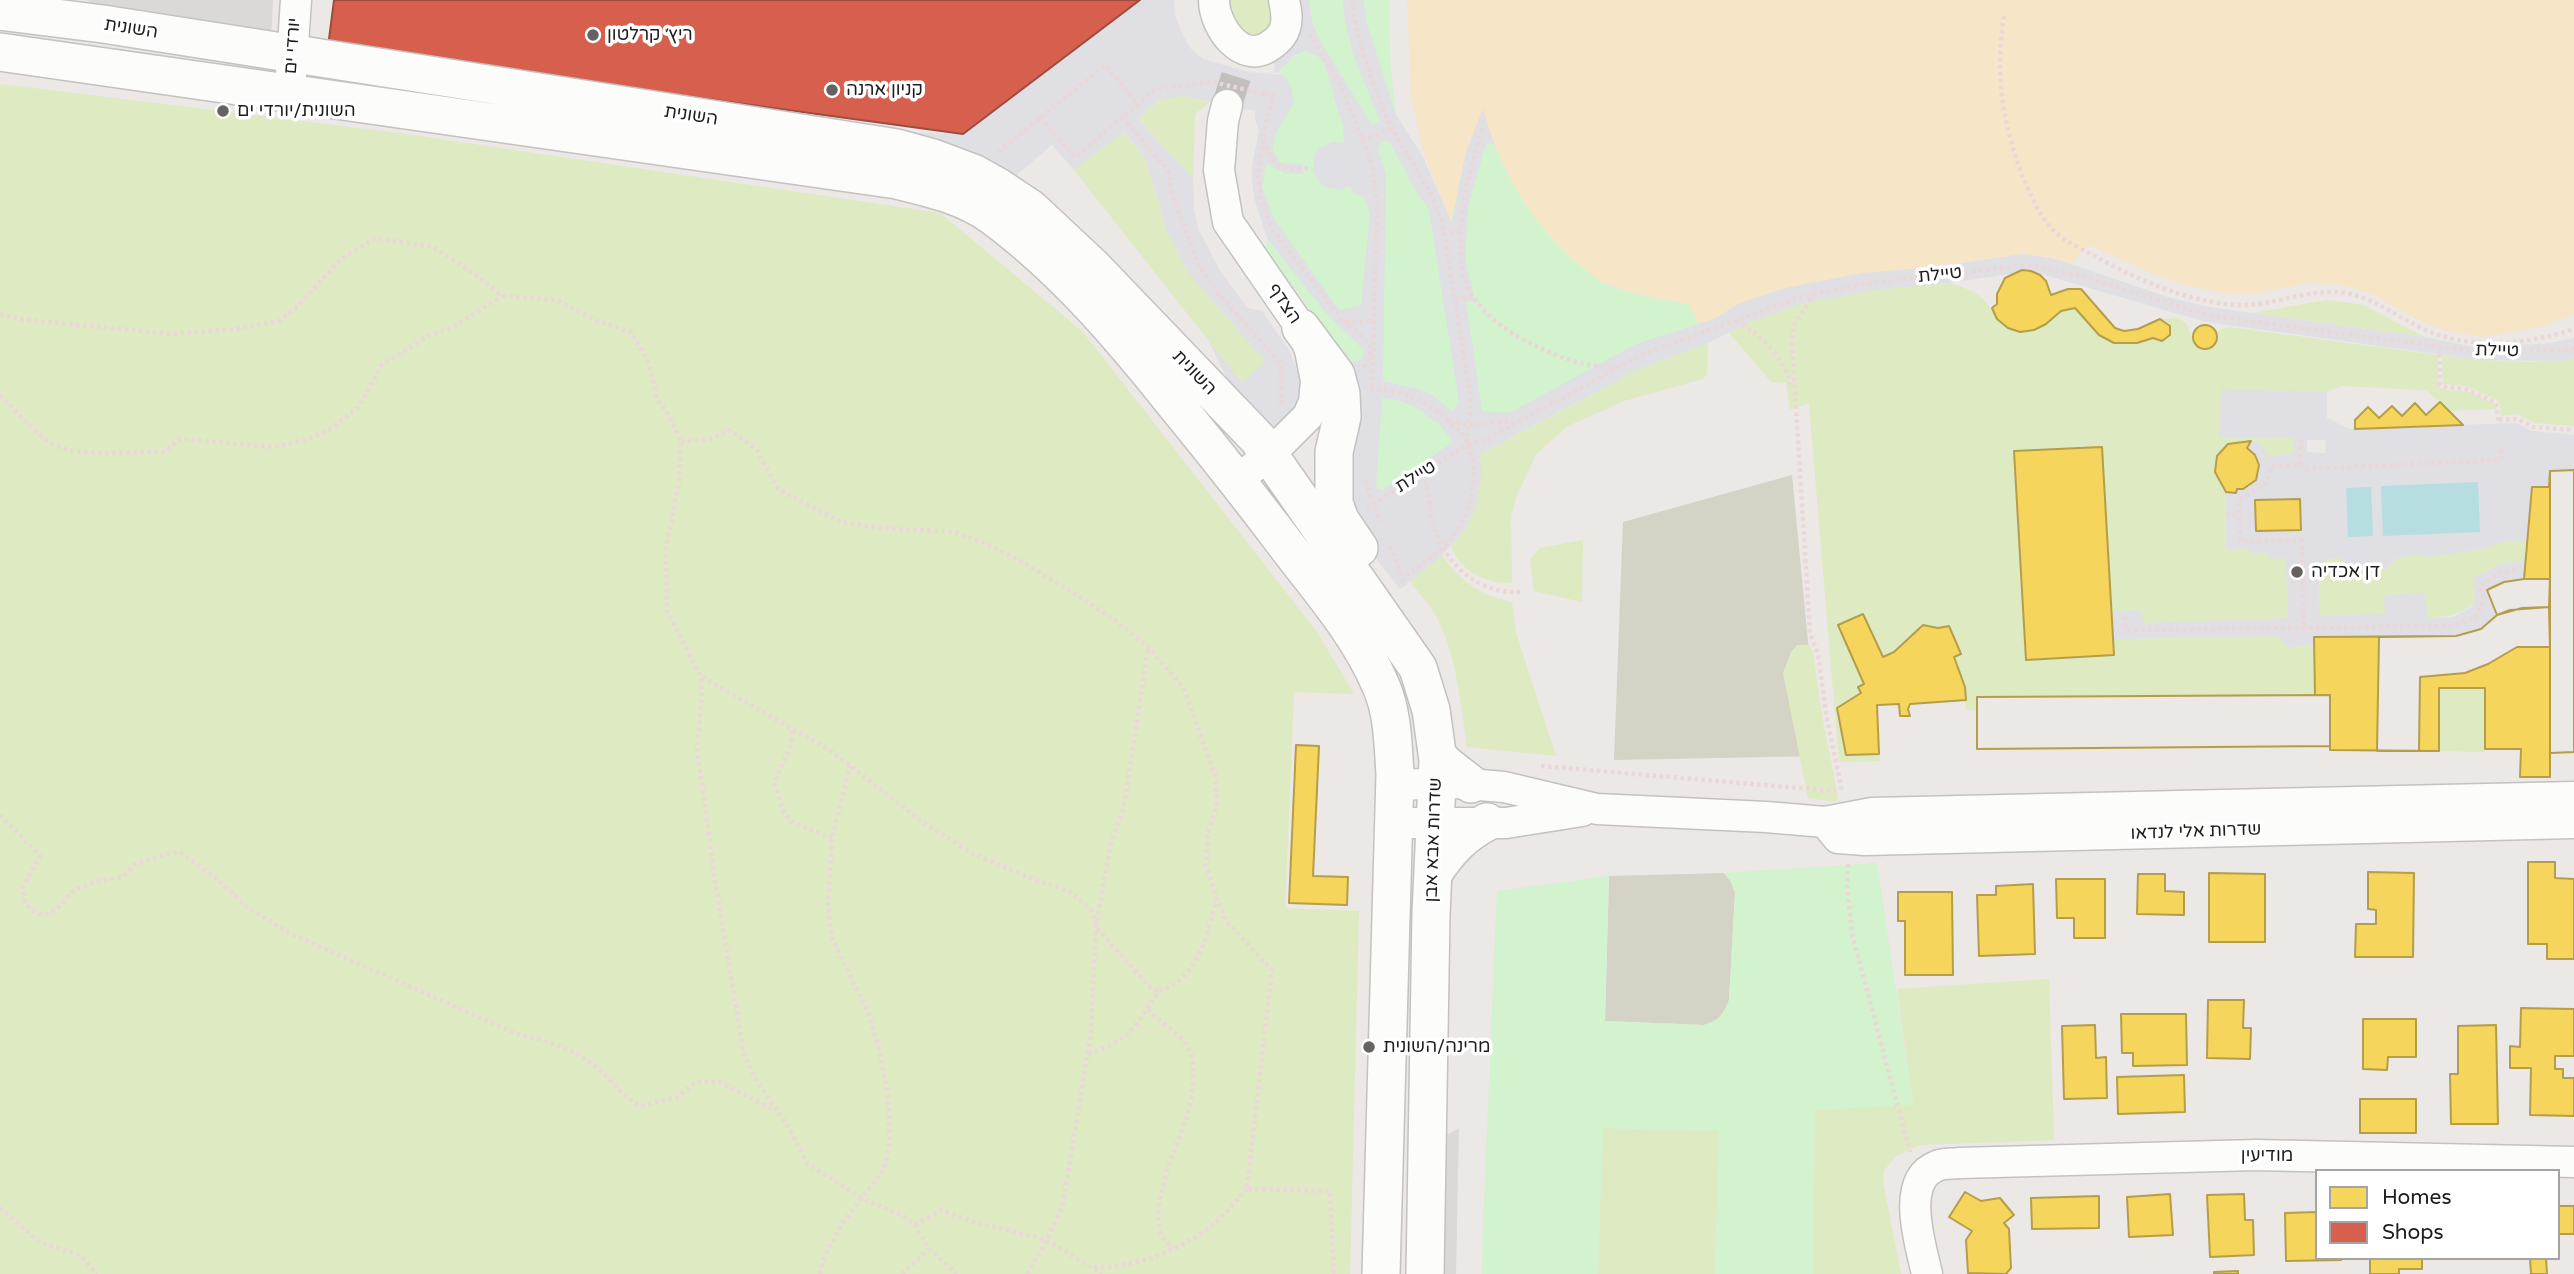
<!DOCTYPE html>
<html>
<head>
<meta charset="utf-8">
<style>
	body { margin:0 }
	#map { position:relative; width:2574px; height:1274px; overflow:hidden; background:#ebe8e5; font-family:"Varela Round",sans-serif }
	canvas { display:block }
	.legend { position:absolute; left:2315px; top:1169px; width:245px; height:91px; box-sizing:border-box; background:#fff; border:2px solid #a4a4a4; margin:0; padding:9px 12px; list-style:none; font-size:21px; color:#1c1c1c }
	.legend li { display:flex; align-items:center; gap:14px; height:35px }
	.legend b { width:35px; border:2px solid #a4a4a4 }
</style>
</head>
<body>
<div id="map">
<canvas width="2574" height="1274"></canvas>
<ul class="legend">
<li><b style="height:19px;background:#f6d55c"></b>Homes</li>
<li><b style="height:19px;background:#d6604d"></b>Shops</li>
</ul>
</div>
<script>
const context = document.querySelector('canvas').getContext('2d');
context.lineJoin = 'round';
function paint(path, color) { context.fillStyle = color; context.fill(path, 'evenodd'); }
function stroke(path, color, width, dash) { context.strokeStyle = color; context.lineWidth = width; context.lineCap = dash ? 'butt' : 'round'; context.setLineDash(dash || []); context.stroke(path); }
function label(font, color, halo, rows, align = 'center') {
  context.font = font + ' "Varela Round","Noto Sans Hebrew",sans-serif'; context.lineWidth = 7; context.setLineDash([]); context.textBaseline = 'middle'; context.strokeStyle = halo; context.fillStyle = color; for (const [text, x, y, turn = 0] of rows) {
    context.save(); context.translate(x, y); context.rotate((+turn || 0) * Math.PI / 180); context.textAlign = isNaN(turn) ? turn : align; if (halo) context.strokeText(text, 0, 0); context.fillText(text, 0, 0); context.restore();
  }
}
const construction = new Path2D(`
	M1792 475 1819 756 1614 760 1623 522Z
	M1724 873 1731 882 1735 893 1729 1000 1724 1012 1717 1020 1704 1025 1605 1021 1609 876Z`);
const grass = new Path2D(`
	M1230 0H1272C1275 13 1273 22 1266 34 1241 40 1229 24 1230 0Z
	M0 84 399 133 940 213 1083 332 1317 632 1354 694 1294 692 1285 908 1359 911 1350 1274H0Z
	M1172 96H1183L1209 102 1195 114 1193 178 1138 119 1160 99Z
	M1123 132 1146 159 1167 231 1189 274 1265 361 1242 383 1074 170Z
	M1948 283C1974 290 1984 295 1997 319L2053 316 2061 311 2075 308C2101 336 2113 352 2153 338 2165 345 2175 335 2169 323L2160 319 2178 318 2186 323 2195 345 2202 349 2212 347 2220 329 2229 327 2438 355V387C2447 392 2457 390 2467 392 2477 394 2486 400 2495 404L2497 412 2494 409 2449 411 2426 390 2342 386 2327 392 2221 389 2293 437V453L2269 457C2255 437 2251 441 2228 444L2218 457 2215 472 2226 492V549H2251V553H2269V558H2286L2288 619 2142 623 2114 639 2281 636 2289 647 2314 645 2315 695 1978 697 1977 710H1966L1965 687 1954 657 1961 653 1949 626 1938 628 1923 625 1894 652 1883 657 1863 614 1838 625 1864 684 1859 687 1861 693 1837 708 1846 755 1879 754 1880 761 1839 762 1809 403 1790 410 1786 382 1772 383 1729 333C1794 295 1875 289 1948 283ZM2102 447 2114 655 2014 452Z
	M2327 300 2363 305 2424 337 2253 313Z
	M1708 343 1707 374 1703 379 1624 401 1568 426 1537 453 1517 495 1511 516 1512 583C1485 584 1462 572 1451 547 1479 514 1479 495 1479 455L1641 368Z
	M2442 355C2485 361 2531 365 2574 359V426L2534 423 2518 414 2501 416 2500 404 2497 400 2466 386 2443 384Z
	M1583 540 1582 602 1534 591 1530 559 1540 548Z
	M2509 540 2527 543 2525 560 2501 564C2474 601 2476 616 2427 618L2425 593 2385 614 2320 615 2318 564 2328 559 2341 558 2348 567 2374 572 2388 568 2395 559 2414 555 2437 556 2482 549Z
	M1442 555C1460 581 1481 596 1512 602L1516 633 1556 756 1467 747C1461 705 1456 648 1433 611 1426 600 1417 591 1409 581Z
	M1797 645H1809L1813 652 1822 715 1838 797 1836 802 1808 798 1783 673 1791 652Z
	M2439 688H2485V752L2439 751Z
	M2049 979 2054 1140 1920 1145 1896 1156 1884 1170 1883 1182 1901 1274H1813L1815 1110 1913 1104 1897 989Z
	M1602 1128 1719 1131 1715 1274H1598Z`);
const sand = new Path2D(`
	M1407 0H2574V314L2541 327 2482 337 2447 331 2420 321 2372 294 2344 285 2313 282 2259 293H2224L2185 285 2159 276 2089 245 2071 264 2051 258 2008 256 1807 284 1740 303 1714 319 1699 324 1689 304C1661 299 1631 294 1605 283 1598 281 1592 275 1587 271 1536 233 1500 171 1483 110L1466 152 1452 225 1423 151 1411 96Z`);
const park = new Path2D(`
	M1309 0H1389L1391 69 1396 115 1422 155 1451 223 1466 152 1483 109C1499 171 1536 232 1587 271 1592 275 1598 280 1604 283 1630 295 1661 299 1689 304L1708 343 1641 368 1479 455 1366 522 1359 376 1266 250 1269 208 1262 188 1263 172 1277 130 1293 105 1287 80 1278 72 1293 56 1305 51 1313 25Z
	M1877 863 1913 1105 1815 1110 1813 1274H1715L1719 1131 1603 1128 1598 1274H1481L1497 891 1609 876 1605 1021 1704 1025C1719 1020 1723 1015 1729 1000L1735 893 1731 882 1724 873Z`);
const parking = new Path2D(`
	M86 0H273L271 37 96 5Z
	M1459 1128 1456 1274H1434L1436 1141Z`);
const plaza = new Path2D(`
	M1140 0H1174L1176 18 1182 33 1190 48 1203 59 1248 72 1282 75 1287 80 1292 89 1293 105 1277 130 1272 149 1280 163 1303 164 1304 174H1286L1266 163 1262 188 1274 219 1339 310 1361 306 1370 213 1364 197 1354 193 1350 185 1343 189 1328 188 1321 185 1313 171 1314 156 1318 149 1332 142 1344 143 1343 127 1325 65 1318 56 1305 51 1293 56 1278 72 1274 73 1275 59 1296 0H1309L1313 25 1319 39 1372 126 1380 121 1353 54 1345 22 1343 0H1363L1368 27 1396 115 1422 155 1452 223 1466 152 1483 109 1494 144 1488 143 1485 146 1468 207 1465 258 1474 296 1473 301 1466 302 1482 411 1508 413 1515 410 1636 344 1714 319 1740 303 1786 288 1862 273 1935 267 2023 254 2051 258 2071 264 2167 297 2209 307 2424 337 2471 346 2544 344 2574 338V359L2559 361 2481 360 2206 322 2031 271 1948 283 1874 290 1804 303 1755 320 1708 343 1641 368 1480 454 1481 474 1476 508 1461 535 1437 560 1400 589 1352 528 1342 367 1348 359 1352 362 1361 360 1364 350 1325 312 1267 238 1254 198 1252 180V165L1259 130 1255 120V111L1183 96 1160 99 1138 119 1193 178 1194 209 1198 228 1219 269 1247 308 1262 311 1289 350 1298 372 1300 393 1295 409 1279 425 1265 426 1236 397 1208 340 1242 383 1265 361 1189 274 1167 231 1146 159 1124 132 1074 170 1052 145 1011 180 895 132 963 134ZM1387 141 1391 144 1417 193 1429 209 1459 402 1453 410H1450L1431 394 1418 389 1383 381 1386 174 1378 150 1381 142ZM1382 398 1401 401 1419 409 1441 426 1453 442 1383 490 1378 489 1376 484Z
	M2221 389 2327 392V418L2349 429 2516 423 2532 431 2574 435V470L2550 471 2549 487H2532L2527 543 2509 540 2482 549 2430 557 2414 555 2395 559 2388 568 2374 573 2348 567 2340 558 2328 559 2318 564 2320 615 2385 614 2384 595 2425 593 2427 618 2453 617 2472 607 2475 599 2473 578 2501 564 2525 560 2524 579 2504 582 2488 589 2497 615 2481 629 2468 634 2420 637H2315L2314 645 2289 647 2282 643 2280 636 2114 639 2112 611 2142 610 2143 623 2288 618 2286 558 2269 559V553H2251L2250 549H2226V492L2236 493 2237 489H2243L2256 480 2259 465 2255 455 2247 448 2251 441 2260 443 2270 457 2293 453V438H2219ZM2307 440H2326L2325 453 2307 452Z`);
const water = new Path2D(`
	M2478 482 2480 532 2383 536 2381 486Z
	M2371 487 2373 536 2348 537 2346 488Z`);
const homes = new Path2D(`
	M529 0H668L587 69Z
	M2022 270 2031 271 2040 275 2046 281 2051 295 2068 289H2081L2115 328 2124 331 2138 329 2160 319 2170 326V335L2162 341 2153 338 2137 343H2114L2099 335 2075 308 2061 311 2046 324 2034 330 2020 332 2008 328 1997 319 1992 308 1997 304V294L2005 278Z
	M2193 337a12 12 0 1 1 24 0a12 12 0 1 1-24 0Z
	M2440 402 2463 425 2355 429V420L2368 407 2379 418 2392 406 2402 416 2415 403 2426 415Z
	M2251 441 2247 448 2255 455 2259 465 2256 480 2243 489H2237L2236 493 2226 492 2215 472 2217 456 2228 444Z
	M2102 447 2114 655 2026 660 2014 451Z
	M2574 470V752L2550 753V471Z
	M2574 470V752L2550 753V777H2520L2521 749H2485V688H2439V751L2330 750V746L1977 749V697L2315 695 2314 637 2456 636 2481 629 2497 615 2487 590 2504 582 2524 579 2532 487H2549L2550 471Z
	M2300 499 2301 530 2256 531 2255 500Z
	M2524 579H2550L2549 607 2522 608 2497 615 2487 590 2504 582Z
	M2549 607 2550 647H2517L2488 664 2465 673 2420 677 2419 751H2377L2379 637 2456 636 2481 629 2497 615 2510 610Z
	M1863 614 1883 657 1894 652 1923 625 1938 628 1949 626 1961 654 1954 657 1965 687 1966 700 1910 704 1908 709 1910 716H1900L1899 704 1877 705 1879 754 1846 755 1837 708 1861 693 1858 687 1864 684 1838 625Z
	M2330 695V746L1977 749V697Z
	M1296 745 1319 746 1313 876 1348 877 1347 905 1289 903Z
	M2528 862H2555V878L2574 879V959H2547V944H2528Z
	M2368 872 2414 873 2413 957H2355L2356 924H2376V910L2368 909Z
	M2209 873 2265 874V942H2209Z
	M2138 874H2165V891L2184 892V915L2137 914Z
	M2056 879H2105V938H2074V918H2057Z
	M2033 884 2035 954 1979 956 1977 895H1996V886Z
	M1898 892H1952L1953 975H1905V921H1898Z
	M2208 1000H2244L2243 1028H2251L2250 1059 2207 1058Z
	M2521 1008 2574 1009V1056H2555V1069H2563V1078H2574V1116L2530 1115 2531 1068H2510V1046L2520 1047Z
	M2121 1014H2186L2187 1065 2133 1066V1053H2122Z
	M2363 1019H2416V1057H2388L2387 1070 2363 1069Z
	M2095 1025 2096 1058 2106 1057 2107 1098 2064 1099 2062 1026Z
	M2496 1025 2498 1124H2451L2450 1074H2458V1026Z
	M2184 1075 2185 1112 2118 1114 2117 1077Z
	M2360 1099H2416V1133H2360Z
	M1965 1192 1981 1201 2000 1198 2014 1215 2004 1223 2009 1229 2011 1268 2006 1274 1968 1273 1966 1240 1972 1231 1949 1217Z
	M2170 1194 2173 1235 2129 1237 2127 1197Z
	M2244 1194 2245 1220H2253L2254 1255 2210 1257 2207 1195Z
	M2099 1196V1228L2032 1229 2031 1198Z
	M2558 1206H2574V1234H2558Z
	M2317 1212V1258H2341V1260L2286 1261 2285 1213Z
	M2370 1258H2422V1269H2399V1274H2370Z
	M2530 1258H2546L2547 1274H2531Z
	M2238 1271V1274H2214V1272Z`);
const shops = new Path2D(`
	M334 0H1140L963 134 328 47Z`);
const minorTunnel = new Path2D(`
	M1227 105 1238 70`);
const path = new Path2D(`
	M1352 0C1354 29 1376 98 1391 125 1407 157 1430 187 1442 221L1471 400 1467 445
	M2004 16C1995 74 2002 123 2023 177 2030 194 2039 215 2051 228 2062 240 2078 247 2091 254 2136 279 2184 301 2236 305 2273 307 2309 287 2346 293 2378 299 2399 319 2428 331 2472 350 2530 344 2574 329
	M1310 34 1340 84 1372 164 1377 204 1372 388
	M1264 94 1274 96 1265 125 1258 177 1261 198 1272 229 1342 320 1352 323 1373 320
	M1040 117 1075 157 1156 89 1212 82
	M1122 117 1168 170 1171 191 1199 266 1217 292 1281 364V404
	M1482 129C1470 171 1458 210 1461 255 1461 264 1461 273 1465 281 1475 309 1504 330 1530 343 1558 357 1584 367 1616 368
	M1264 140C1273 169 1283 171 1312 168
	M1362 141 1392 128
	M998 152 1105 65 1138 105
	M1443 234 1460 231
	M1815 293 1794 325 1792 341 1810 634 1818 653 1826 714 1842 791
	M1455 299 1473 296
	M0 314 19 319 170 334 236 329 279 321 299 305 341 259 375 238 433 247 479 277 502 296 556 300 597 321 631 332 648 361 657 399 668 414 681 441 679 482 666 548 667 611 701 677 702 693 697 749 716 887 744 1055 758 1083 789 1128 808 1164 861 1198 903 1216 915 1225 929 1249 957 1274
	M1343 321C1358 333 1382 348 1363 367
	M1736 321C1761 335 1783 355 1791 384
	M2440 347V385L2446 387 2465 389 2496 403 2499 423
	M1370 390C1400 388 1426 400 1448 420 1451 424 1456 427 1460 431 1484 461 1474 514 1449 541 1436 555 1419 567 1403 578
	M0 395C18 413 34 434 57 446 79 458 138 451 165 452L180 439 274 447 305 440 329 430 358 408 382 365 428 336 455 326 502 296
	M2499 420 2518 419 2533 427 2574 430
	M1449 421 1469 425 1513 421
	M681 441 708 440 730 430 757 450 778 489 841 522 881 528 954 532 984 543 1017 559 1083 599 1113 619 1148 647 1183 687 1215 775 1217 802 1208 834 1206 865 1217 899 1227 922 1272 970 1247 1189 1330 1191 1334 1274
	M2300 464 2301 439
	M1421 474C1431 491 1428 509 1434 527 1446 566 1480 594 1520 592
	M1366 481 1369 494 1380 522
	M1367 508 1467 445 1485 440 1641 355 1797 298 1857 285 2029 265 2085 277 2194 311 2219 317 2481 352 2574 349
	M2226 515H2240
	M1390 546 1405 586
	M2125 617 2126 630 2454 626 2476 617 2483 601 2480 586 2502 572 2516 570
	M2304 626 2302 541H2240L2239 500 2265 484 2272 466 2300 464 2307 469 2501 460V446
	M702 677 831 751 920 820 971 853 1035 880 1069 891 1092 911 1096 927 1138 974 1151 988 1159 991
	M793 731 790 749 774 783 782 809 791 822 832 838
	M1541 766 1835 791
	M0 815 40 856 23 887 25 903 32 910 43 915 56 910 74 890 98 881 123 877 134 865 163 855 180 852 217 879 247 907 289 933 517 1034C547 1041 577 1049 601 1071 615 1084 624 1098 641 1106L678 1097 695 1082H720L774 1110
	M1848 864 1847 885 1852 934 1910 1152
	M1148 1009C1162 1025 1184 1033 1191 1055 1197 1074 1191 1100 1186 1119 1177 1147 1136 1230 1174 1247
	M1088 1054C1133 1039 1134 1027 1159 991 1197 981 1208 934 1216 900
	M0 1208 41 1243 80 1255 97 1274
	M915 1225 941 1210 974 1222 1047 1240 1102 1274
	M1094 1267C1133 1269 1187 1248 1216 1222 1227 1212 1237 1200 1247 1189
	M820 1274 824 1258 840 1227 884 1169 890 1142 888 1096 878 1044 868 1013 832 938 828 904 832 838 850 766
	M902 1274 929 1249
	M1027 1274 1047 1240 1063 1204 1091 1032 1096 927 1110 846 1124 807 1148 648`);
const minor = new Path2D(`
	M1214 0C1214 27 1243 67 1271 45 1277 41 1283 35 1285 28 1288 19 1286 9 1284 0
	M291 75 296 0
	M1227 105 1223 121 1219 170 1228 222 1301 328 1310 350 1316 381 1314 402 1308 416 1268 456 1237 480
	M1395 785 1456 783 1504 787 1597 809 1766 817 1825 822 1872 813 2574 797
	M1825 822 1838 838 1865 840 2574 823
	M1394 823H1506L1582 811
	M1927 1274C1921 1246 1899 1180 1937 1166 1943 1163 1952 1164 1959 1163L2256 1155 2574 1162`);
const tertiary = new Path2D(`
	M0 11 103 24 897 148 933 158 973 173 998 187 1031 209 1093 267 1258 439 1418 668 1431 710 1438 760 1431 914 1425 1274
	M0 52 897 180C929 188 963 195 991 215 1062 267 1120 335 1175 404 1211 448 1246 492 1280 537 1315 584 1358 631 1381 686 1393 713 1393 745 1395 774L1381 1274
	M1301 328 1336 375 1341 394 1342 417 1334 452V503L1340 520 1359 548
	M1437 754 1444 763 1471 784
	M1433 874C1448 851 1462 835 1487 822`);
const pathBridge = new Path2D(`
	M1213 82 1264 94`);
const markers = [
	[593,35,7,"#646362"],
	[832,90,7,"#646362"],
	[223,111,7,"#646362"],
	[2297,572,7,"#646362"],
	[1369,1047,7,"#646362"]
];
const streetNames = [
	["השונית",131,29,9],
	["יורדי ים",293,46,-86],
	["השונית",691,116,9],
	["טיילת",1940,275,-6],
	["הצדף",1284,304,56],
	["טיילת",2497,351,1],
	["השונית",1194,373,46],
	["טיילת",1416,477,-32],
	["שדרות אלי לנדאו",2196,832,-2],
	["שדרות אבא אבן",1434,840,-88],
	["מודיעין",2267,1156]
];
const poiNames = [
	["ריץ׳ קרלטון",607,35],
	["קניון ארנה",846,90],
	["השונית/יורדי ים",237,111],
	["דן אכדיה",2311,572],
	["מרינה/השונית",1383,1047]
];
paint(construction, '#d5d2c6');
paint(grass, '#ddeac2');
paint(sand, '#f6e5c7');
paint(park, '#d3f2ce');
paint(parking, '#dbd9d8');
paint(plaza, '#dfdfe4');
paint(water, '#b6dee0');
paint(homes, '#f6d55c');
stroke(homes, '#b59e49', 2);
paint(shops, '#d6604d');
stroke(shops, '#9e4c3e', 2);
stroke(minorTunnel, '#c2bfbd', 30, [30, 15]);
stroke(minor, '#c3c2c1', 33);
stroke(tertiary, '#c3c2c1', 40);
stroke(path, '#ebd7d8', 4.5, [3.5, 3.5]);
stroke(minor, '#fcfcfb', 30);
stroke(tertiary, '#fcfcfb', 37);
stroke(pathBridge, '#ebd7d8', 4.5, [3.5, 3.5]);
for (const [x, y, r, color] of markers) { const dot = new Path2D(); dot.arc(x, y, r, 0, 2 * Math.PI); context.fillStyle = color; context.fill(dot); stroke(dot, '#fff', 2.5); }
label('18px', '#1c1c1c', '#fff', streetNames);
label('18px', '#1c1c1c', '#fff', poiNames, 'left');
</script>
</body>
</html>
